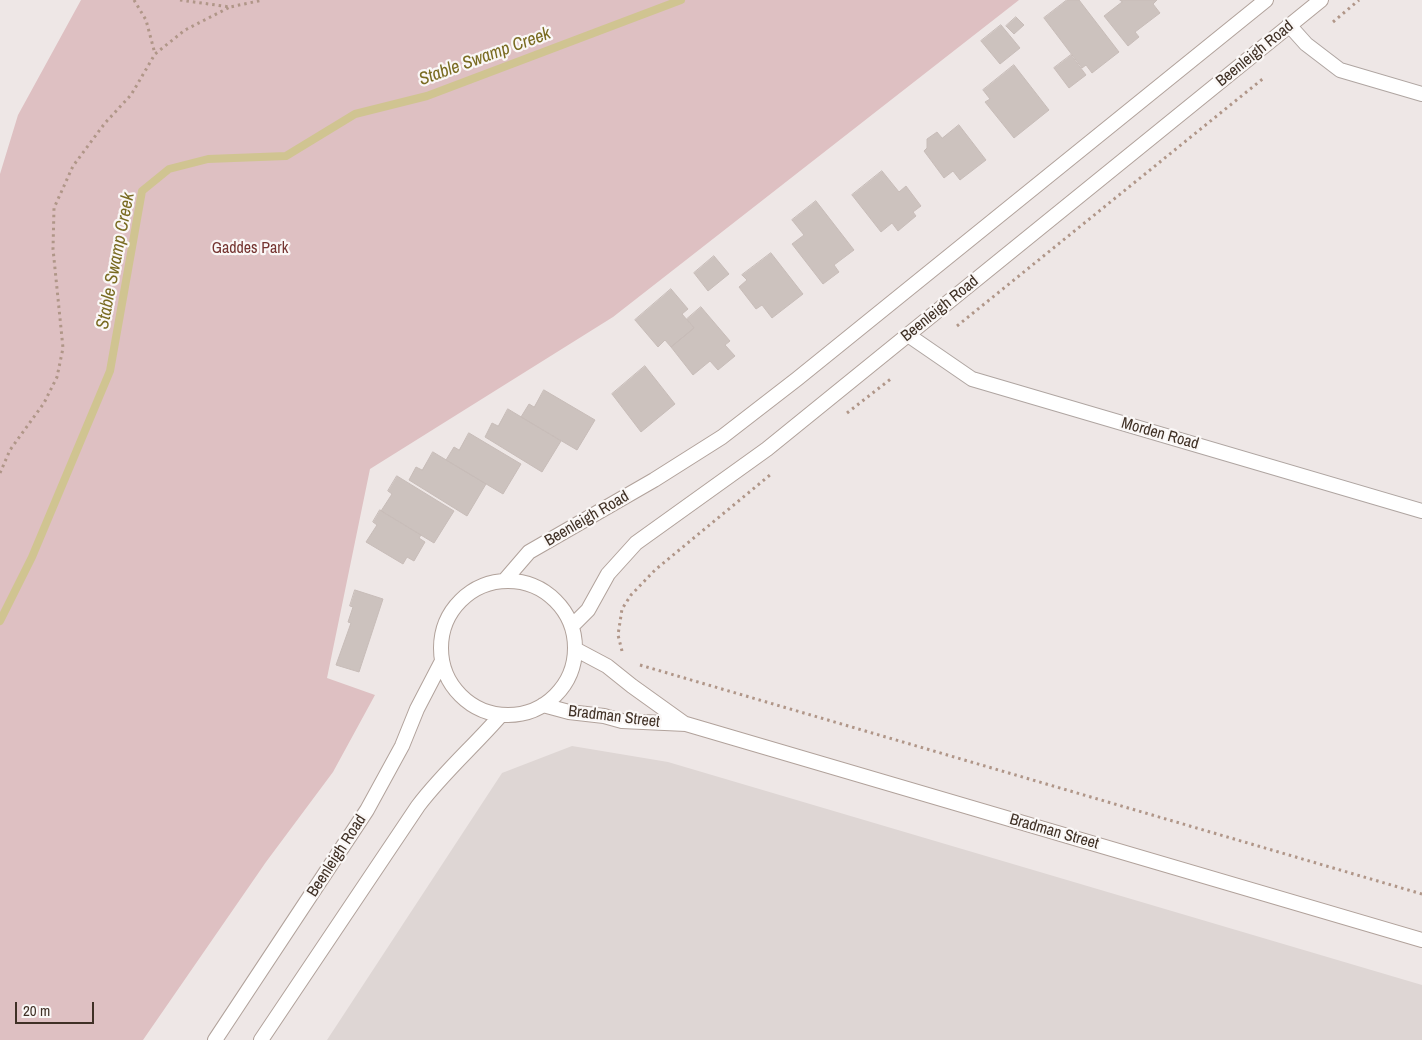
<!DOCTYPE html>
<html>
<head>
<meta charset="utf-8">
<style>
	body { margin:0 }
	#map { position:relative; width:1422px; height:1040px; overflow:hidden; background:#eee7e6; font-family:"Archivo Narrow",sans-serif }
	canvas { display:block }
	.scale { position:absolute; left:15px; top:1002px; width:79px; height:22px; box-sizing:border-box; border:2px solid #3f3025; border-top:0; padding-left:6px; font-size:15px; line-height:18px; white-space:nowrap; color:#3f3025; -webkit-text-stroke:4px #faf7f6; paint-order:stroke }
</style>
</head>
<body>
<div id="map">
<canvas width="1422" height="1040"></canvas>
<div class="scale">20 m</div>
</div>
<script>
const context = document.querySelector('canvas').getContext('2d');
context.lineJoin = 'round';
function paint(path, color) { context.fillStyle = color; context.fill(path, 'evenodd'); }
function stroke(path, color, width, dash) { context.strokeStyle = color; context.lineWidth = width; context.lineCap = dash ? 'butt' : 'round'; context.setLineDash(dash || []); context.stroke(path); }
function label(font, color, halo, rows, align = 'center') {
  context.font = font + ' "Archivo Narrow",sans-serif'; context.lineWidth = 4.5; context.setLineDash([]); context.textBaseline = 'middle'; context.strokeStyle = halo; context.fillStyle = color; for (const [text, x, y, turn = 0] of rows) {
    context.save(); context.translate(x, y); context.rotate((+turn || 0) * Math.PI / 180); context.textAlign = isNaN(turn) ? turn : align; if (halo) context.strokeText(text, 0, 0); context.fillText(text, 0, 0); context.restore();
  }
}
const built = new Path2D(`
	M572 746 668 762 1422 985V1040H327L502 773Z`);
const green = new Path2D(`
	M81 0H1019L613 317 370 469 327 678 375 695 333 772 266 862 143 1040H0V174L18 115Z`);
const stream = new Path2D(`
	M0 621 32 557 110 371 142 191 169 169 208 159 286 156 355 114 427 96 681 0`);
const building = new Path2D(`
	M1067 0H1079L1119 52 1092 73 1086 65 1082 68 1044 18Z
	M1120 0H1157L1153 4 1160 13 1135 32 1139 37 1128 46 1104 16 1122 2Z
	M1016 17 1024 25 1014 34 1006 26Z
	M1001 25 1020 48 1000 64 981 41Z
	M1071 55 1086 75 1069 88 1054 68Z
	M1014 65 1049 110 1014 138 985 102 990 99 983 90Z
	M959 125 986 160 960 180 953 171 944 178 924 151 927 148V139L937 132 942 138Z
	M882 171 899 192 906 186 921 206 913 212 916 216 898 231 892 223 881 232 852 195Z
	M816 201 854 250 834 265 839 272 823 284 792 244 804 235 792 220Z
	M771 253 803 294 772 318 762 305 756 309 739 287 747 280 742 275Z
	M714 256 729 274 708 291 694 273Z
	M671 289 688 309 682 314 694 328 671 347 665 340 658 347 635 320Z
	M701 307 730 341 725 345 735 356 718 370 710 361 693 375 671 347 694 328 687 319Z
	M645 366 675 404 641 432 612 394Z
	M544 390 595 420 577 450 521 417 529 404 534 407Z
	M508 409 561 441 542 472 485 437 492 423 498 426Z
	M469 433 521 464 503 494 446 460 454 447 459 450Z
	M433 452 486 484 467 516 409 480 416 467 422 470Z
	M397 476 454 511 434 543 381 511 392 494 388 491Z
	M380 510 421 535 419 538 425 542 414 561 407 557 403 564 366 542 377 525 373 522Z
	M355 590 383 599 359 672 336 665 351 623 348 622 353 607 350 606Z`);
const path = new Path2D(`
	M134 0 146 20 155 54
	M180 0 230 7 263 0
	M1333 22 1359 0
	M957 326 1265 77
	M847 413 892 378
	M0 473 10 450 44 403 57 377 63 348 53 249 54 208 73 166 105 123 131 95 155 54 185 30 230 7
	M622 651 618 635 622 609 631 595 655 570 770 475
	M640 665 1422 894`);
const minor = new Path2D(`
	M1289 25 1306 44 1340 70 1422 94
	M908 335 972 379 1422 511`);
const secondary = new Path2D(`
	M504 581 529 552 654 480 722 437 797 379 1266 0
	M441 648a67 67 0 1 1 134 0a67 67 0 1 1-134 0Z
	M572 626 588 610 608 574 636 543 767 449 1321 0
	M575 649 607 666 632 686 685 724
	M543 705 569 712 604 716 622 721 686 724 1422 940
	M215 1040 367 810 402 746 417 709 442 661
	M261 1040 418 806C443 773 474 746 501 715`);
const streetNames = [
	["Beenleigh Road",1255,54,-39],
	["Beenleigh Road",940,309,-39],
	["Morden Road",1160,434,16],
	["Beenleigh Road",587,519,-30],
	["Bradman Street",614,717,7],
	["Bradman Street",1054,832,16],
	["Beenleigh Road",337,856,-57]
];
const parkNames = [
	["Gaddes Park",250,249]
];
const waterNames = [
	["Stable Swamp Creek",485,57,-20],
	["Stable Swamp Creek",116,261,-79]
];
paint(built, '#ded6d4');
paint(green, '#dec0c2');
stroke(stream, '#d0c491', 8);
paint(building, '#ccc2be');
stroke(building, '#c7bcb8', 1);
stroke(minor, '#afa5a1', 16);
stroke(secondary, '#b1a29b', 16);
stroke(path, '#b09688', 3, [2.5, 4]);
stroke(minor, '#fff', 14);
stroke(secondary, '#fff', 14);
label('16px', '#3f3025', '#faf7f6', streetNames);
label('16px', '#753531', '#faf7f6', parkNames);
label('italic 18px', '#796b21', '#faf7f6', waterNames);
</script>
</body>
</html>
